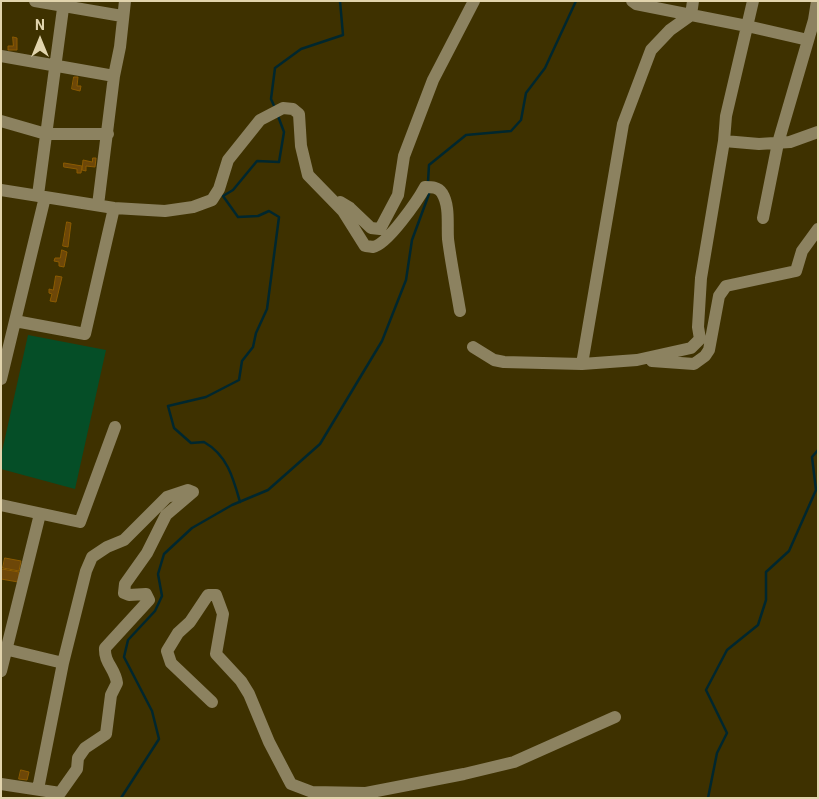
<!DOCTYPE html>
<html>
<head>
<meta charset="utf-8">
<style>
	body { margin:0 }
	#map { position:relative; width:819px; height:799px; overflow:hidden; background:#3e3100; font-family:Roboto,sans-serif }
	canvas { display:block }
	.frame { position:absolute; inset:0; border:2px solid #e1d4ad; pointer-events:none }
	.north { position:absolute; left:15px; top:15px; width:50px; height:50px; -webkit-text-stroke:4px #3e3100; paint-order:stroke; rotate:0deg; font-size:14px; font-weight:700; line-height:20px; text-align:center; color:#e1d4ad }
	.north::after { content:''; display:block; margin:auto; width:18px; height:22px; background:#e1d4ad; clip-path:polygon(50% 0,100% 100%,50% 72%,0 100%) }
</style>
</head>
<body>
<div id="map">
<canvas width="819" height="799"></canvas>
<div class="frame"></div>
<div class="north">N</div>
</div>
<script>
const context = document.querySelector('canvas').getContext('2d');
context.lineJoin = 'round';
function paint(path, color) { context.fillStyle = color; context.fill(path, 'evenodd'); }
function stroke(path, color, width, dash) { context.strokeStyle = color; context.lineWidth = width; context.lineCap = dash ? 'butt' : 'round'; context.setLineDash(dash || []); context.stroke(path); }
const green = new Path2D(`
	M28 335 106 350 75 489 1 469V456Z`);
const stream = new Path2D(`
	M275 108 271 99 275 68 301 49 343 35 340 1
	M428 182 429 165 466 135 511 131 521 120 526 93 545 68 576 1
	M240 502C233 477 227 455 204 442L191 443 174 428 168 406 206 397 239 380 242 361 253 347 256 333 267 309 279 217 269 211 258 216 238 217 223 196 233 190 257 161 279 162 284 132 278 116
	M121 798 159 739 152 711 124 657 128 640 155 611 162 596 158 574 164 554 192 528 232 505 268 490 320 444 382 341 406 280 412 240 429 194
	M708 798 717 753 727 733 706 690 727 650 758 625 766 600V572L789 551 816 490 812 457 818 450`);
const building = new Path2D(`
	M13 37 17 38V50H8V46H13Z
	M74 77H78L77 86H81L80 91 72 89Z
	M93 158H96L95 167 86 166V171L82 170 83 160 92 162Z
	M64 163 82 166 81 173H77V169L64 167Z
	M67 222 71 223 68 247 63 246Z
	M62 250 67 252 64 267 59 266V262L54 261 55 258H60Z
	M56 276 62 277 56 302 50 301 52 294 49 293V289L53 290Z
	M5 558 21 561 19 571 3 568Z
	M2 569 19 572 18 582 1 579Z
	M21 770 29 772 27 780 19 779Z`);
const minor = new Path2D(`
	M35 1 122 16
	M632 1 636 4 747 26 808 40
	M1 56 114 76
	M1 121 46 134H108
	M724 141 726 116 753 1
	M1 190 114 208 165 211 193 207 212 200 219 189 228 160 260 120 283 108 293 109 299 114 301 146 308 175 343 211 365 246C366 246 373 247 373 247 387 245 418 200 425 187 432 187 438 187 442 193 450 206 447 224 448 239 451 263 456 287 460 311
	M38 195 64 1
	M340 202 350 208 371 228 380 229 398 195 404 156 433 80 474 1
	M98 205 114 76 120 47 125 1
	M763 218 778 143 814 20 817 1
	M15 321 85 334 114 208
	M473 347 494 360 504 362 582 364 637 360 691 348 700 339 698 327 701 278 724 141 759 144 790 142 818 132
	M652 361 694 364 705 356 709 350 719 296 726 286 796 271 802 251 818 229
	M582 364 623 124 651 50 670 30 691 15 693 1
	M1 379 45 197
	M1 505 80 522 115 427
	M1 648 63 663
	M1 671 40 514
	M212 702 171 663 167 651 178 633 190 622 208 595H216L223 614 216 654 241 681 249 694 269 742 291 784 312 792 366 793 464 774 514 762 615 717
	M1 784 60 793 77 769 78 758 85 748 106 734 111 695 117 683C115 668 104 663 105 648L149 600 146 594 129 595 124 593 125 584 147 553 166 515 193 492 188 490 167 497 124 540 107 547 92 557 86 571 63 663 38 789`);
paint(green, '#054e27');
stroke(stream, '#00272e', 2.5);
paint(building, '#6d4708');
stroke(building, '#8c5b01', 1);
stroke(minor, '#8c8260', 12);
</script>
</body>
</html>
